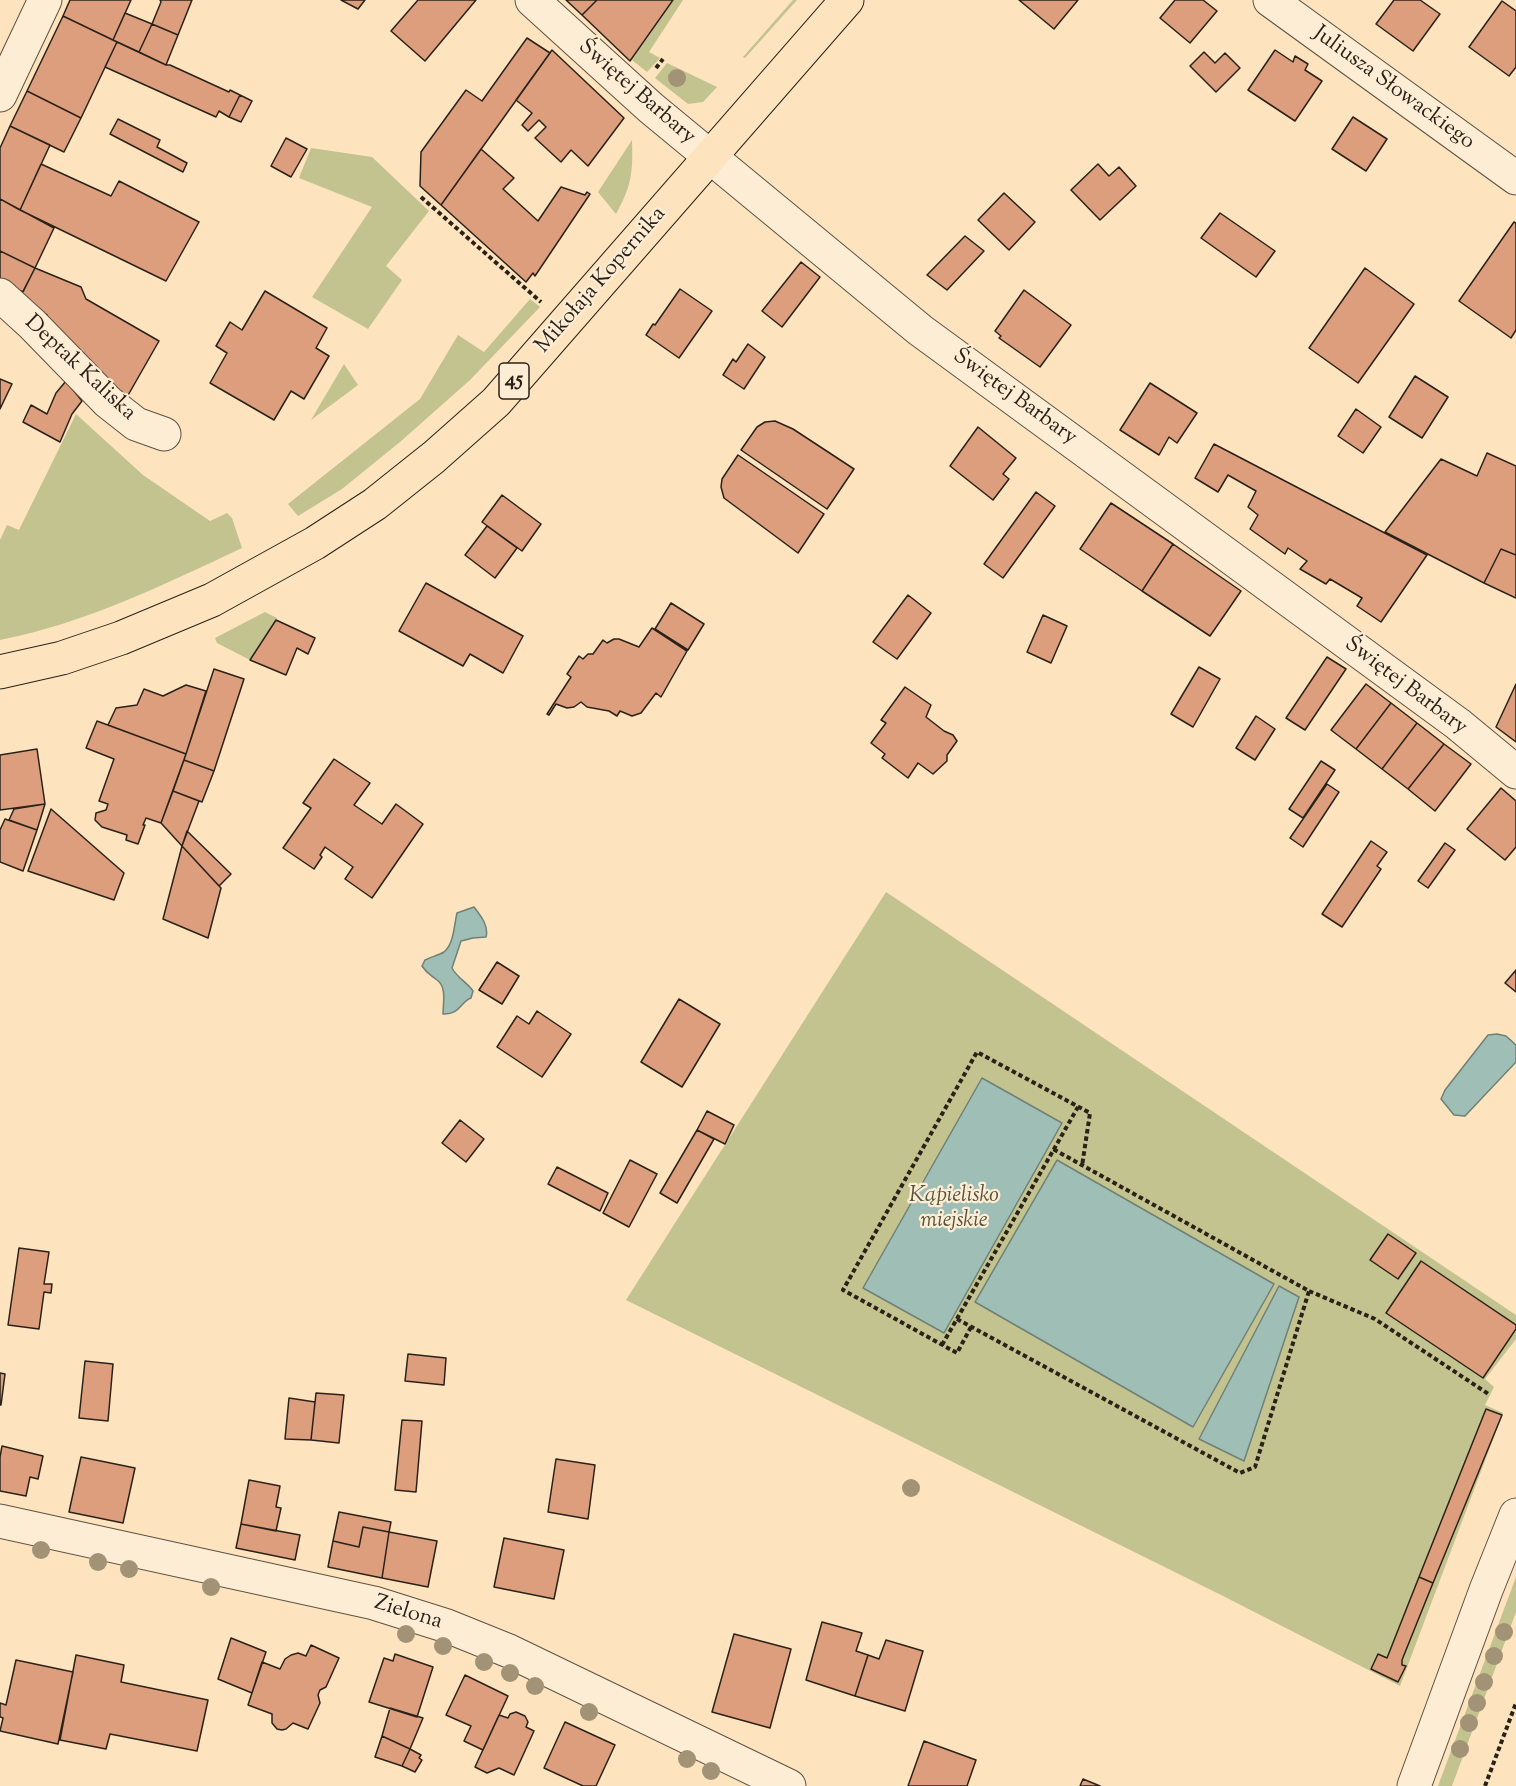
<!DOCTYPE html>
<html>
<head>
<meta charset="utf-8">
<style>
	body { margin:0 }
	canvas { display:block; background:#fde3be }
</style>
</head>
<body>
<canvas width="1516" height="1786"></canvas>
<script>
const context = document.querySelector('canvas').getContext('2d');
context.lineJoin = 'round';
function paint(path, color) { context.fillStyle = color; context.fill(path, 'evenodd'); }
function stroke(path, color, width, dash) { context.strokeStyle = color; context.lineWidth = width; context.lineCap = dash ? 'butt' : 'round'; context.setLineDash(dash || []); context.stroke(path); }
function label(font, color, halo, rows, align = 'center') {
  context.font = font + ' "Sorts Mill Goudy",serif'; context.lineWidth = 4.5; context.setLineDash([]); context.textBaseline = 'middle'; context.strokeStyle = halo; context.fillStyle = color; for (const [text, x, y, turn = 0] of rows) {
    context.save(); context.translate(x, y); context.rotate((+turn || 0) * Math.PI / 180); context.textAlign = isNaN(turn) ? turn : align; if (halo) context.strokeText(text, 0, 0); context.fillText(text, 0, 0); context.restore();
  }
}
const green = new Path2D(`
	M674 0H683L649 52 660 58 647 72 632 60Z
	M793 0H797L745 58 743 57Z
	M667 63 717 87 703 102 688 104 655 78Z
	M632 140C633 172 632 185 616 214L598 192Z
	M311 148 372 157 429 211 386 266 402 280 368 329 312 297 372 207 299 178Z
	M530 299 540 307 470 380 400 442 342 489 298 516 288 504 420 399 458 335 484 352Z
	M344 364 358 385 311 420Z
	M76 414 143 475 210 521 227 513 232 518 242 548C163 585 86 623 0 640V540L7 525 19 530Z
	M265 612 277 618 250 660 217 643 215 638Z
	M886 892 1516 1315V1339L1485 1379 1494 1387 1485 1405 1503 1413 1400 1686 1219 1594 626 1300Z
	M1516 1577V1612L1452 1786H1438Z`);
const water = new Path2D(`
	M474 907C481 916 489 926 486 937L473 938 461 941 452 968C457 978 467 982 473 991L471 998C460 1002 460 1015 443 1014 443 1003 447 987 437 980 431 975 427 974 422 966L425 960C431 957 439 955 444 952 454 944 454 925 457 913Z
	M1497 1034 1506 1036 1516 1045V1062L1465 1116 1454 1115 1441 1099 1445 1090 1488 1035Z
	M982 1078 1062 1123 944 1333 863 1288Z
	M1057 1160 1274 1284 1193 1427 975 1302Z
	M1279 1286 1299 1297 1244 1461 1199 1439Z`);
const building = new Path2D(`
	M70 0H131L113 40 63 16Z
	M160 0H192L178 35 152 24 161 2Z
	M341 0H365L358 9Z
	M418 0H476L425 61 391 31Z
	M566 0H597L582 15Z
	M597 0H673L630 61 582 15Z
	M1019 0H1078L1054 29Z
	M1175 0H1203L1217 11 1190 43 1160 18Z
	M1394 0H1420L1440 14 1413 51 1376 24Z
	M1502 1 1516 11V67L1509 76 1469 47Z
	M125 13 152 24 139 52 113 40Z
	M63 16 117 42 81 118 27 91Z
	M152 24 178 35 166 65 139 52Z
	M527 38 550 53 441 205 420 186 421 152 466 90 482 101Z
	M117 42 166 65H170L229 92 230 90 240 95 229 117 219 111 216 117 105 67Z
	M552 50 624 118 588 166 571 150 561 162 535 138 546 127 539 120 528 131 522 125 532 113 516 100Z
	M1275 50 1293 62 1295 56 1308 64 1305 70 1322 81 1295 121 1248 90Z
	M1204 52 1215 63 1225 53 1240 68 1216 92 1190 66Z
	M27 91 81 118 64 152 10 126Z
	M240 95 252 101 241 122 229 117Z
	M1353 117 1387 139 1366 171 1332 149Z
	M118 119 160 140 157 147 187 163 183 172 110 134Z
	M10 126 50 145 20 210 0 199V148Z
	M286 138 307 149 291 177 271 166Z
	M481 149 514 178 503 189 538 221 561 187 585 195 587 192 590 194 535 276 533 273 526 282 441 205Z
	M41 164 111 196 119 181 199 222 166 281 20 210Z
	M1098 164 1109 176 1119 167 1136 186 1100 220 1071 190Z
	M1004 193 1035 222 1009 250 978 220Z
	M0 199 54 228 35 268 0 251Z
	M1220 213 1275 251 1256 277 1201 238Z
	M1514 222 1516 223V330L1511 338 1459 301Z
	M965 236 984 251 947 290 927 275Z
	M0 251 35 268 23 292 0 281Z
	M801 262 820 277 782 327 762 311Z
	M35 268 81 287 86 299 159 341 123 404 42 324 47 315 19 299Z
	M1365 268 1414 304 1358 383 1309 348Z
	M680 289 712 311 679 358 646 335 653 324 655 325Z
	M1024 290 1071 325 1040 367 999 338 1001 336 995 331Z
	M265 291 327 328 316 348 329 356 304 399 291 391 274 420 210 383 227 353 216 346 230 322 242 330Z
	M748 344 765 357 744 389 723 375 733 359 736 362Z
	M1415 376 1448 397 1422 438 1389 417Z
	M0 379 12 384 0 409Z
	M66 381 82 401 72 414 60 442 23 422 31 405 47 414 56 393Z
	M1150 383 1197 413 1177 443 1169 437 1159 455 1120 430Z
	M1356 409 1381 427 1363 453 1338 436Z
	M775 421 793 429 854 469 827 509 741 450 757 427 765 422Z
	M978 427 1016 458 1003 474 1009 479 993 500 950 466Z
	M1214 444 1427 555 1381 622 1357 606 1362 598 1330 579 1326 584 1300 569 1307 561 1288 548 1285 554 1250 529 1258 515 1248 507 1256 491 1228 475 1218 492 1195 478Z
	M1487 453 1516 466V555L1501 549 1484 583 1385 532 1441 459 1477 476Z
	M738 455 824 514 798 553 724 498 721 487 722 479Z
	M1036 492 1055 506 1003 578 984 564Z
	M502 495 541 524 522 551 482 522Z
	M1111 503 1173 544 1142 591 1080 549Z
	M487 526 517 548 495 578 465 555Z
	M1173 544 1241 591 1210 636 1142 591Z
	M1501 549 1516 555V598L1484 583Z
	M426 583 523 636 503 673 470 654 463 666 399 631Z
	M908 595 931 613 897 659 873 642Z
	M671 603 704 624 688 650 655 629Z
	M1043 615 1067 626 1051 663 1027 652Z
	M276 620 315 638 308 654 297 648 286 675 250 660Z
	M652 628 687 651 661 697 656 693 641 713 632 716 620 711 617 716 609 711 587 707 581 702 574 707 567 708 556 704 549 715 547 714 571 677 567 674 579 656 583 659 588 654H593L603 640 607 643 614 639H619L639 647Z
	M1327 657 1346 669 1305 730 1286 718Z
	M1199 667 1220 679 1193 727 1171 714Z
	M214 669 244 679 214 771 184 760Z
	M1366 684 1391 703 1356 749 1331 730Z
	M1516 684V742L1496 727Z
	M186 685 206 691 186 754 108 725 116 708 137 705 144 689 163 696Z
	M905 687 931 705 926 717 944 731 953 735 957 741 947 755V761L933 774 918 763 908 778 882 758 885 754 871 743 886 723 881 720Z
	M1391 703 1417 723 1382 769 1356 749Z
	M1256 716 1275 729 1255 760 1236 748Z
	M97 721 186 754 161 823 146 818 143 825H145L138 844 126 840 127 835 102 827 95 820 96 813 106 810 108 804 99 801 114 759 86 748Z
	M1417 723 1444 744 1408 789 1382 769Z
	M1444 744 1471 764 1435 811 1408 789Z
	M37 749 45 804 0 810V755Z
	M334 759 370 783 354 805 382 824 396 804 423 824 372 898 345 879 353 867 325 847 320 855 322 857 314 869 283 848 311 808 303 803Z
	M184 760 214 771 202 802 173 791Z
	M1321 761 1335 770 1303 818 1289 809Z
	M1327 784 1339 792 1303 847 1290 838Z
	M1501 788 1516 801V847L1505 860 1467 829Z
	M173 791 199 801 182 846 161 823Z
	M45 804 37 830 9 820 14 809Z
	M51 809 124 873 114 900 28 871Z
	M5 819 37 830 23 871 0 862V830Z
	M187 831 231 874 219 886 182 846Z
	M1371 841 1387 852 1377 866 1381 869 1342 927 1322 914Z
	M1445 843 1455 850 1428 888 1418 881Z
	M182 846 221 888 208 938 163 919Z
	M497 962 519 976 502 1004 479 990Z
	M1516 970V992L1505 983Z
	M679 999 720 1024 682 1087 641 1062Z
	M537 1011 571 1034 542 1077 497 1047 517 1016 529 1024Z
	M707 1111 734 1125 725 1144 697 1130Z
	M460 1120 484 1139 466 1162 442 1143Z
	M697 1130 714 1139 677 1203 660 1193Z
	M630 1160 657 1174 629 1227 603 1213Z
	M557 1167 608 1193 600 1211 548 1184Z
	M1388 1234 1416 1253 1398 1279 1370 1260Z
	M19 1248 49 1252 44 1284H52L51 1293 44 1292 39 1329 8 1325Z
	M1421 1261 1516 1325V1329L1483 1378 1386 1313Z
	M408 1354 446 1358 444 1385 405 1381Z
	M85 1361 113 1364 108 1421 79 1418Z
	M0 1373 5 1374 1 1405H0Z
	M316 1393 344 1395 339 1443 311 1440Z
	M289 1398 315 1402 311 1440 285 1439Z
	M1486 1409 1502 1415 1433 1583 1419 1577Z
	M402 1420 422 1421 416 1492 395 1490Z
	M2 1446 43 1456 38 1479 30 1477 26 1496 0 1491V1457Z
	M81 1457 135 1468 123 1523 69 1512Z
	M556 1459 595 1465 588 1519 548 1512Z
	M249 1480 280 1486 276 1507 281 1508 276 1531 241 1524Z
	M339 1512 391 1522 389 1532 363 1527 359 1547 333 1541Z
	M241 1524 300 1535 295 1560 236 1548Z
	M363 1527 389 1532 382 1578 328 1567 333 1541 359 1547Z
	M389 1532 437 1541 428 1587 382 1578Z
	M504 1538 564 1550 554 1599 494 1587Z
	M1419 1577 1433 1583 1402 1660V1665L1406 1666 1398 1682 1371 1669 1378 1654 1387 1658Z
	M822 1622 862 1633 856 1651 868 1655 855 1696 806 1680Z
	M734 1634 791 1649 770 1728 712 1712Z
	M231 1638 266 1652 252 1693 218 1679Z
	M886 1640 923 1651 905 1711 855 1696 868 1655 879 1659Z
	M311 1645 339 1658 326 1687 320 1690 318 1695 320 1703 308 1729 293 1723 286 1729 282 1730 277 1729 272 1723V1714L248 1705 262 1662 280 1669 285 1659 291 1655 298 1653 306 1656Z
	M395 1654 433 1667 417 1717 369 1702 384 1658 393 1661Z
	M76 1655 124 1665 121 1682 208 1700 197 1751 110 1734 106 1749 60 1740Z
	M16 1660 73 1672 58 1744 0 1731 3 1718 0 1717V1703L6 1705Z
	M465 1675 508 1696 483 1750 464 1741 471 1726 446 1715Z
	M390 1708 423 1718 410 1749 382 1736Z
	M516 1712 525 1716 528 1722 526 1727 534 1731 514 1775 499 1768 487 1773 475 1767 499 1715 508 1718 510 1714Z
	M565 1722 615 1745 596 1786H583L544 1768Z
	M382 1736 410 1749 402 1766 375 1757Z
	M924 1741 976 1760 967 1786H908Z
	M410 1749 421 1755 419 1758 422 1760 415 1772 402 1766Z
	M1083 1779 1100 1786H1080Z`);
const path = new Path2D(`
	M656 68 663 59
	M421 197 541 302
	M1309 1291 1375 1319 1490 1395
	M957 1319 1240 1473 1255 1467 1309 1291 1053 1149
	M971 1327 957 1353 843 1290 977 1052 1090 1113 1082 1166
	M942 1345 1078 1107
	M1485 1786 1516 1703`);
const minor = new Path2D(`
	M532 0 651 108 920 330 1458 724 1516 772
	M1270 0 1516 178
	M0 95 45 0
	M0 295 32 324 108 402 136 424 164 434
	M0 1521 374 1603 447 1626 509 1651 789 1786
	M1414 1786 1486 1590 1516 1515`);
const major = new Path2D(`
	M0 672 62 658 121 638 212 600 315 543 375 504 434 457 496 402 847 0`);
const trees = [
	[677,78],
	[911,1488],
	[41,1550],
	[98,1562],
	[129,1569],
	[211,1587],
	[1504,1632],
	[406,1634],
	[443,1646],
	[1494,1656],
	[484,1662],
	[510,1673],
	[1484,1682],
	[535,1686],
	[1477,1703],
	[589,1712],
	[1469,1723],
	[1460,1749],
	[687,1759],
	[711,1771]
];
const shields = [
	[514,381,30]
];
const shieldNames = [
	["45",514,381]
];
const streetNames = [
	["Juliusza Słowackiego",1393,89,36],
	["Świętej Barbary",636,93,41],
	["Mikołaja Kopernika",602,281,-49],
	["Deptak Kaliska",79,369,43],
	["Świętej Barbary",1014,398,36],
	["Świętej Barbary",1405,687,37],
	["Zielona",408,1614,17]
];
const parkNames = [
	["Kąpielisko",954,1197],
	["miejskie",954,1222]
];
paint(green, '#c3c38f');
paint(water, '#9fbeb5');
stroke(water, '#708076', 1.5);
paint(building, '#dd9e7e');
stroke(building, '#2a2218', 1.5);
stroke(minor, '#5f5242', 35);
stroke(major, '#2a2218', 35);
stroke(path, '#2a2218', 4, [4.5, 3]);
stroke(minor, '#feedd5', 33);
stroke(major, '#fde3be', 33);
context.fillStyle = '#a29376';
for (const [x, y] of trees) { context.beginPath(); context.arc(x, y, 9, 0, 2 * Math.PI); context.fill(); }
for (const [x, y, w] of shields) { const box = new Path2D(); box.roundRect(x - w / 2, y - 18, w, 36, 4.5); context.fillStyle = '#feedd5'; context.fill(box); stroke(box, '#2a2218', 1.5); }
label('bold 21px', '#2a2218', null, shieldNames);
label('22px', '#2a2218', '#feedd5', streetNames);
label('italic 22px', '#58523c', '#feedd5', parkNames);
</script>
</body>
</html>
